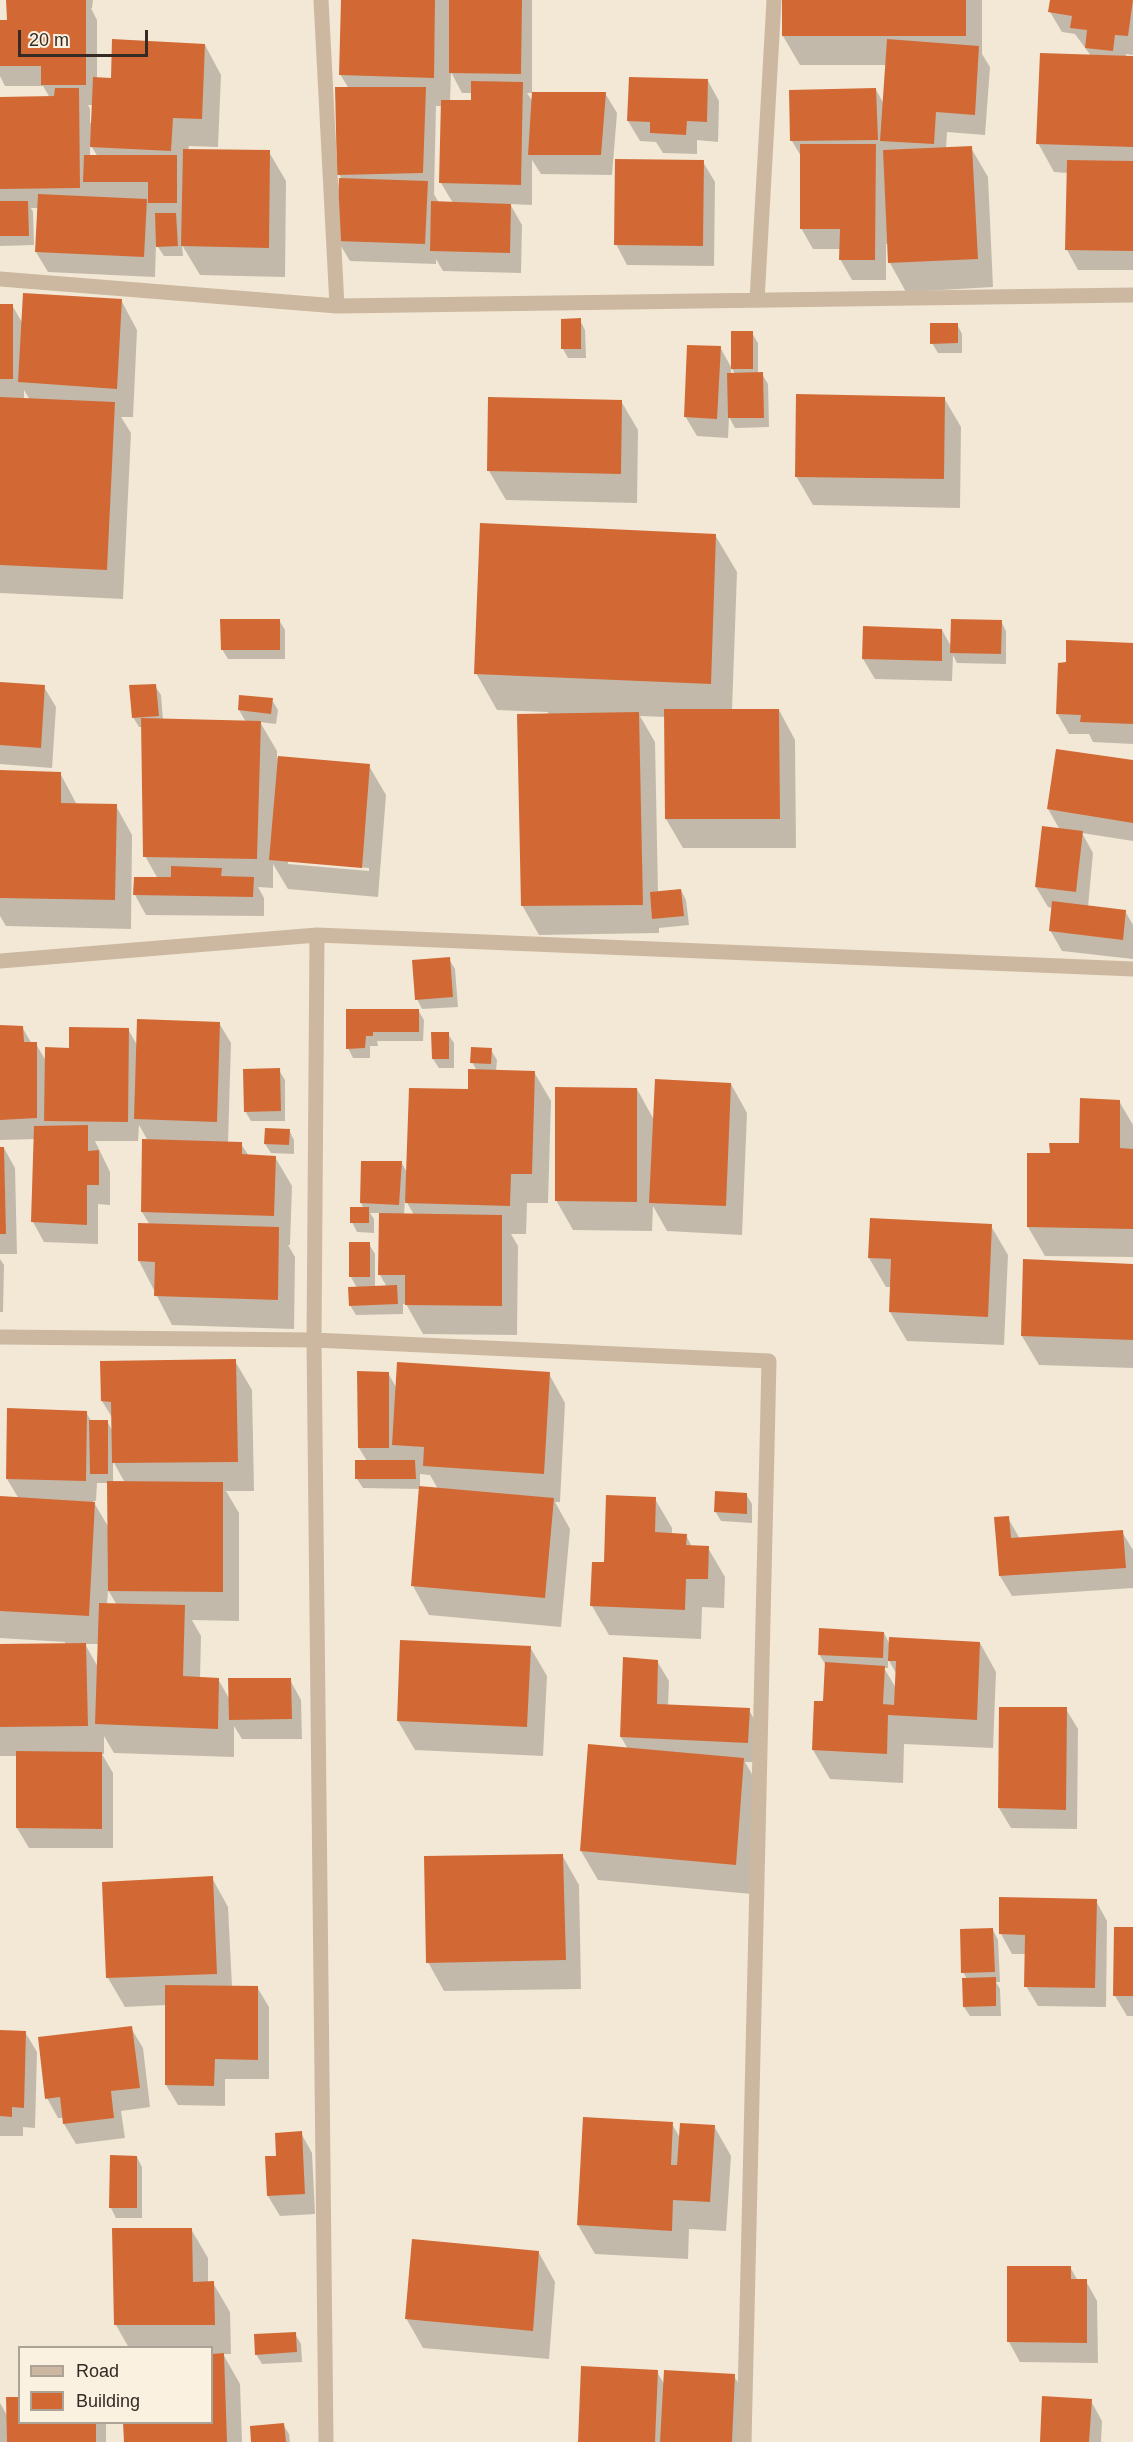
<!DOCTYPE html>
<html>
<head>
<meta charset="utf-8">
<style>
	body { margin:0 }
	#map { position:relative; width:1133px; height:2442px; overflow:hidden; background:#f3e8d5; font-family:Arial,sans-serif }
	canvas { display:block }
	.legend { position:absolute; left:18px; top:2346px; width:195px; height:78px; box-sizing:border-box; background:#fbf1e1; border:2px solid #aca295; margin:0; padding:8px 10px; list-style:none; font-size:18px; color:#352b24 }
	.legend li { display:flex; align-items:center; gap:12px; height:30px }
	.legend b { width:30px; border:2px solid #aca295 }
	.scale { position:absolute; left:18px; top:30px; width:130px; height:27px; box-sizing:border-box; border:3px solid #352b24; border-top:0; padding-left:8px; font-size:18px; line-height:21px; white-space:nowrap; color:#352b24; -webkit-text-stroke:4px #fbf1e1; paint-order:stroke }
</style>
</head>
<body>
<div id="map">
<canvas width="1133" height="2442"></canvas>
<ul class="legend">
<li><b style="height:8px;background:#ccb8a0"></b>Road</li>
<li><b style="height:16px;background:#d26934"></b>Building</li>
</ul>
<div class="scale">20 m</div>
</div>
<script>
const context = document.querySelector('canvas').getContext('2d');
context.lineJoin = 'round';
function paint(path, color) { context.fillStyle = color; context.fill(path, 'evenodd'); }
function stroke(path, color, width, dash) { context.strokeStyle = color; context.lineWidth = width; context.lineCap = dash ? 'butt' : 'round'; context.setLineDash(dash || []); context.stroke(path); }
const shadow = new Path2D(`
	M8 0H93L92 8H91L97 20V78L112 80 205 45 221 75 218 147 189 146 188 150 269 152 286 181 285 277 200 275 182 245 183 256H164L156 244 155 277 48 272 36 252 39 208H31L33 212 34 245 0 246V98H50L43 86H5L0 76V21L8 22ZM88 105H94L93 123H90V109ZM90 144 98 157H90Z
	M342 0H532V93H605L617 113 612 175 541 174 532 160V205L510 204 522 225 521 273 443 271 436 259V264L350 261 338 241 342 180 339 174 349 89 340 74ZM451 72 462 93H473L472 102H450ZM527 93H533V102ZM436 106H442L441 183 453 203H439L434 194Z
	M783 0H982V54L990 67 985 135 947 132 946 149 971 148 988 177 993 287 906 292 890 263 889 244H886V280H852L840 259 841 249H813L801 228 802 158 792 141 790 92 876 90 884 104 887 65H800L783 36Z
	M1051 0H1133V55L1126 54V58H1133V270H1078L1067 250 1068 173 1054 172 1038 143 1091 56 1075 34 1062 32 1050 12Z
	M708 81 719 101 718 142 697 140V154L663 153 656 142 640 141 628 121Z
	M703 162 715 182 714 266 627 265 616 244Z
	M121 300 137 330 133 417H121L131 433 123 599 0 593V305H12L23 324ZM24 390 30 400 24 399Z
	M580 320 585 330 586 358H568L563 349Z
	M957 324 962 334V353H938L932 343Z
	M752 333 758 343V374H762L768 384 769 427 735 428 729 417 728 438 697 436 685 416 720 347 731 367V374H735L732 369Z
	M944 398 961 427 960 508 813 505 796 476Z
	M621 401 638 430 637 503 506 500 489 471Z
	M715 535 737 572 732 710H779L795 740 796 848H683L666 819V717L640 716 655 742 658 893 681 890 686 900 689 925 659 928V933L539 935 522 905 548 712 497 710 476 673Z
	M279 620 285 630V659H228L222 649Z
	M1001 621 1006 631V664L957 663 953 655 952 681 875 679 863 659 942 630 952 648Z
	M1133 644V744L1093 742 1089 734H1069L1057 713Z
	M0 683 44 687 56 707 52 768 0 764Z
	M155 686 161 695 163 720 246 722 239 710 272 700 278 710 276 724 260 722 277 751V758L369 766 386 795 378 897 288 889 273 864V888L258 887 264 898V916L146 915 135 895 158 879 145 856 143 727H139L133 717ZM288 861 369 868V871L288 864Z
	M1058 750 1133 762V841L1082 833 1093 853 1088 907 1125 911 1133 925V959L1062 951 1050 930 1053 908 1048 907 1036 887 1060 830 1048 809Z
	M0 772 60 773 77 805 116 806 132 835 131 929 6 926 0 916Z
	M449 959 455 969 458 1007 422 1009 417 999Z
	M347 1010H418L424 1020 423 1041H377L378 1046H370V1058H353L348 1048Z
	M219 1023 231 1043 228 1143 241 1144 249 1156 275 1157 292 1186 290 1245H288L295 1257 294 1329 172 1325 139 1261 150 1225 142 1212 148 1141 139 1125 138 1141H95L110 1172V1205L98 1204V1244L44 1242 33 1222 35 1139 0 1140V1026L22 1027 32 1044H36L46 1061 71 1049 128 1029 137 1045Z
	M448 1034 454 1043V1068H439L433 1059Z
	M491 1050 497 1060 496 1071 534 1072 551 1101 548 1203H527L526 1234H511L518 1246 517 1335 423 1334 406 1304H403V1314L356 1315 350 1305 357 1288 351 1277 369 1244 375 1254V1287H387L380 1275 381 1213H370L374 1219V1233L357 1232 352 1222 364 1209 361 1203 363 1162H401L408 1174 469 1091 477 1071 472 1062ZM405 1199 414 1215H404Z
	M279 1070 285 1080V1121H251L245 1111Z
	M731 1084 747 1113 742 1235 667 1231 653 1206 652 1231 573 1230 556 1200 637 1089 654 1120Z
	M1119 1101 1133 1125V1257L1045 1256 1028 1227 1029 1155H1051L1081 1145Z
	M289 1130 294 1140V1154L271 1153 265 1144Z
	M0 1148H4L15 1168 17 1254H0Z
	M991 1226 1008 1255 1004 1345 907 1341 890 1312 891 1287H886L869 1258Z
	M0 1259 4 1265 3 1312H0Z
	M1133 1265V1368L1039 1365 1022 1336Z
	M235 1361 252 1390 254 1491H226L239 1513V1621L192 1620 201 1636 200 1679H218L230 1700 290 1680 301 1700 302 1739H242L234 1726V1757L114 1753 104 1736V1754H102L113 1773V1848H29L17 1828 18 1756H0V1646L65 1645V1642L0 1638V1498L19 1499 7 1479 86 1412 91 1421H107L113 1432V1419L102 1401ZM113 1461 125 1483H113ZM97 1483H109V1528L93 1501H96ZM108 1590 117 1605 107 1604ZM85 1644H99L98 1667Z
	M388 1373 397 1389 549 1374 565 1403 560 1502H555L570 1529 561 1627 429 1615 413 1586 421 1489 363 1488 357 1479 367 1461 359 1448ZM420 1474 430 1475 438 1489 420 1488Z
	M746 1494 752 1504V1523L721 1521 715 1511Z
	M655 1499 672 1528V1535H686L692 1547 708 1548 725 1577 724 1608 702 1607 701 1639 609 1635 592 1606 605 1564Z
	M1008 1518 1020 1539 1122 1532 1133 1550V1588L1012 1596 1000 1576Z
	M884 1633 890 1645 980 1643 996 1672 993 1748 904 1744 903 1783 830 1779 813 1750 816 1703H824L825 1664 819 1654ZM888 1659 896 1673V1688L884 1668H888Z
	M530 1647 547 1676 543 1756 415 1750 398 1721Z
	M657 1661 669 1681 668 1706 749 1710 760 1730 759 1762H745L760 1788 752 1894 598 1880 581 1851 590 1746 628 1749 621 1737Z
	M1066 1709 1078 1729 1077 1829 1011 1828 999 1808Z
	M562 1855 579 1885 581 1989 444 1991 428 1962Z
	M212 1878 228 1907 232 1987H257L269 2007V2079H225V2106L178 2105 166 2085V2005L125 2007 108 1978Z
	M1096 1901 1107 1921 1106 2007 1038 2006 1026 1986V1954H1012L1001 1934Z
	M1133 1929V2016H1127L1115 1996Z
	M993 1930 998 1940 1000 1982H996L1000 1989 1001 2016H970L964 2007 967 1979 963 1972Z
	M131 2028 143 2048 150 2107 121 2111 125 2138 76 2144 64 2124V2118H58L47 2098Z
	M0 2031 25 2032 37 2052 35 2128 23 2127V2136H0Z
	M672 2124 680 2138 714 2126 731 2156 726 2231 689 2229 688 2259 595 2254 578 2225Z
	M301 2133 312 2153 315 2214 280 2216 268 2196Z
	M137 2157 142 2167V2218H116L111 2208Z
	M191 2229 208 2258V2283H213L230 2312 231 2354H223L240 2384 242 2442H125L212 2422V2348H129L116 2325Z
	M539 2253 555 2282 549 2359 423 2348 406 2318Z
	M1070 2267 1078 2281H1086L1097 2301 1098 2363 1020 2362 1009 2342Z
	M295 2334 301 2344 302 2362 262 2364 256 2354Z
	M657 2372 664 2384 734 2376 746 2396 744 2442H580Z
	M1091 2401 1102 2421 1101 2442H1041Z
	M0 2403 8 2417 20 2422H106V2442H0Z
	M283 2424 289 2434 290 2442H253Z`);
const building = new Path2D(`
	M6 0H86V85H41V66H0V20H7Z
	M341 0H435L434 78 339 75Z
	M449 0H522L521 74 449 73Z
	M782 0H966V36H782Z
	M1050 0H1133L1128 36 1115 35 1113 51 1085 48 1087 30 1070 28 1072 16 1048 12Z
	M112 39 205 44 202 119 173 118 171 151 90 147 93 77 111 78Z
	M887 39 979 46 975 115 936 112 934 144 880 141Z
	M1040 53 1133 56V147L1036 144Z
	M629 77 708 79 707 122 687 121 686 135 650 133V122L627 121Z
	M471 81 523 82 521 185 439 183 441 100H471Z
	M335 87H426L423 173 337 175Z
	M55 88H79L80 188 0 189V97L54 96Z
	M876 88 878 140 790 141 789 90Z
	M532 92H606L601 155H528Z
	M800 144H876L875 260H839L840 229H800Z
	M972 146 978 259 888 263 883 150Z
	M183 149 270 150 269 248 181 246Z
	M84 155H177V203H148V182H83Z
	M615 159 704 160 703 246 614 245Z
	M1067 160 1133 161V251L1065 250Z
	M339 178 428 181 425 244 336 241Z
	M38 194 147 199 144 257 35 252Z
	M0 201H28L29 236H0Z
	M431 201 511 204 510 253 430 251Z
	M155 213H176L178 246 156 247Z
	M23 293 122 299 117 389 18 382Z
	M0 304H13V379H0Z
	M581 318V349H561V319Z
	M930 323H958V343L930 344Z
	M731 331H753V369H731Z
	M687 345 721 346 717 419 684 417Z
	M763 372 764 418H728L727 373Z
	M796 394 945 397 944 479 795 477Z
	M0 397 115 402 107 570 0 565Z
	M488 397 622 400 621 474 487 471Z
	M480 523 716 534 711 684 474 674Z
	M220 619H280V650H221Z
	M951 619 1002 620 1001 654 950 653Z
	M863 626 942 629V661L862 659Z
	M1066 640 1133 643V724L1080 722 1081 715 1056 714 1058 663 1066 662Z
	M0 682 45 685 41 748 0 745Z
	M156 684 159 716 132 718 129 685Z
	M239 695 273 698 271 714 238 710Z
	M664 709H779L780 819H665Z
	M639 712 643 905 521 906 517 714Z
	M141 718 261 721 257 859 143 857Z
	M1056 749 1133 760V823L1047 809Z
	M278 756 370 764 362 868 269 860Z
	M0 770 61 772V803L117 804 115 900 0 898Z
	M1042 826 1083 831 1076 892 1035 887Z
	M171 866 222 868 221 876 254 877 253 897 133 895 134 877H171Z
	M681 889 684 916 652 919 650 892Z
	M1052 901 1126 910 1123 940 1049 931Z
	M450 957 453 997 415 1000 412 960Z
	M346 1009H419V1032H373V1036H366L365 1048 346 1049Z
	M137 1019 220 1022 217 1122 134 1119Z
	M0 1025 23 1026 24 1042H37V1118L0 1120Z
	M69 1027 129 1028 128 1122 44 1121 45 1047 69 1048Z
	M431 1032H449V1059H432Z
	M471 1047 492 1048 491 1064 470 1063Z
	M280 1068 281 1111 244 1112 243 1069Z
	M468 1069 535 1071 532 1174H511L510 1206 405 1203 409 1088 468 1089Z
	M655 1079 731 1083 726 1206 649 1203Z
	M555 1087 637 1088V1202L555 1201Z
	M1080 1098 1120 1100V1148L1133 1149V1229L1027 1227V1153H1050L1049 1143H1079Z
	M88 1125V1151L99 1150V1185H87V1225L31 1222 34 1126Z
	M265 1128 290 1129 289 1145 264 1144Z
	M142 1139 242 1142V1154L276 1156 274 1216 141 1212Z
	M0 1147H4L6 1234H0Z
	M361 1161H402L399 1205 360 1203Z
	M350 1207H369V1223H350Z
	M379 1213 502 1215V1306L405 1305V1275H378Z
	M870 1218 992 1224 988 1317 889 1312 891 1259 868 1258Z
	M138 1223 279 1227 278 1300 154 1296 155 1262 138 1261Z
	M349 1242H370V1277H349Z
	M1023 1259 1133 1264V1340L1021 1336Z
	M397 1285 398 1304 349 1306 348 1287Z
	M236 1359 238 1462 112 1463 111 1402 101 1401 100 1361Z
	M397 1362 550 1372 544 1474 423 1466 424 1447 392 1445Z
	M357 1371 389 1372V1448H358Z
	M7 1408 87 1411 86 1481 6 1479Z
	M89 1420H108V1474H90Z
	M355 1460H415L416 1479H355Z
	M107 1481 223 1482V1592L108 1591Z
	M419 1486 554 1498 545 1598 411 1586Z
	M715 1491 747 1493V1514L714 1512Z
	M606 1495 656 1497 655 1532 687 1534 686 1545 709 1546 708 1579H686L685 1610 590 1606 592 1562H604Z
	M0 1496 95 1502 89 1616 0 1611Z
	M1009 1516 1011 1538 1123 1530 1126 1568 999 1576 994 1517Z
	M99 1603 185 1605 183 1676 219 1678 218 1729 95 1724Z
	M819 1628 884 1632 883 1658 818 1655Z
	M889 1637 980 1642 977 1720 888 1715 887 1754 812 1750 814 1701H823L825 1662 885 1666 883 1704 894 1705 896 1661H888Z
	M400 1640 531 1646 527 1727 397 1721Z
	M86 1643 88 1726 0 1727V1644Z
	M623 1657 658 1660 657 1704 750 1708 748 1743 620 1737Z
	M228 1678H291L292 1719 229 1720Z
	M999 1707H1067L1066 1810 998 1808Z
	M588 1744 744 1758 736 1865 580 1851Z
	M16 1751 102 1752V1829L16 1828Z
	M563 1854 566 1960 426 1963 424 1856Z
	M213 1876 217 1974 106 1978 102 1882Z
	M999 1897 1097 1899 1095 1988 1024 1987 1025 1935 999 1934Z
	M1114 1927H1133V1996H1113Z
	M993 1928 995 1972 961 1973 960 1929Z
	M996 1977V2006L963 2007 962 1978Z
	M165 1985 258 1986V2060L215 2059 214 2086 165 2085Z
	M132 2026 140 2088 111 2091 114 2118 63 2124 60 2097 45 2099 38 2037Z
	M0 2030 26 2031 24 2108 12 2107V2117L0 2116Z
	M583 2117 673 2122 671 2165H677L680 2123 715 2125 710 2202 673 2200 672 2231 577 2225Z
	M302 2131 305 2194 267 2196 265 2156H276L275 2133Z
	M110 2155 137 2156V2208H109Z
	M112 2228H192L193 2282 214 2281 215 2325H114Z
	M412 2239 539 2251 533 2331 405 2319Z
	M1007 2266H1071V2279H1087V2343L1007 2342Z
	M296 2332 297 2352 255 2355 254 2334Z
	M224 2353 227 2442H124L123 2422H212V2354Z
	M581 2366 658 2370 655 2442H578Z
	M664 2370 735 2374 732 2442H660Z
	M1042 2396 1092 2399 1089 2442H1040Z
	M6 2397H20V2422H96V2442H7Z
	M284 2423 286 2442H251L250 2426Z`);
const minor = new Path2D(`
	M321 0 337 306
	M0 279 337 306 1133 295
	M757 300 774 0
	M317 935 314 1340 326 2442
	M0 961 317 935 1133 969
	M0 1337 314 1340 769 1361 744 2442`);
paint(shadow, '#0003');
paint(building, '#d26934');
stroke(minor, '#ccb8a0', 15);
</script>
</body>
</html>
